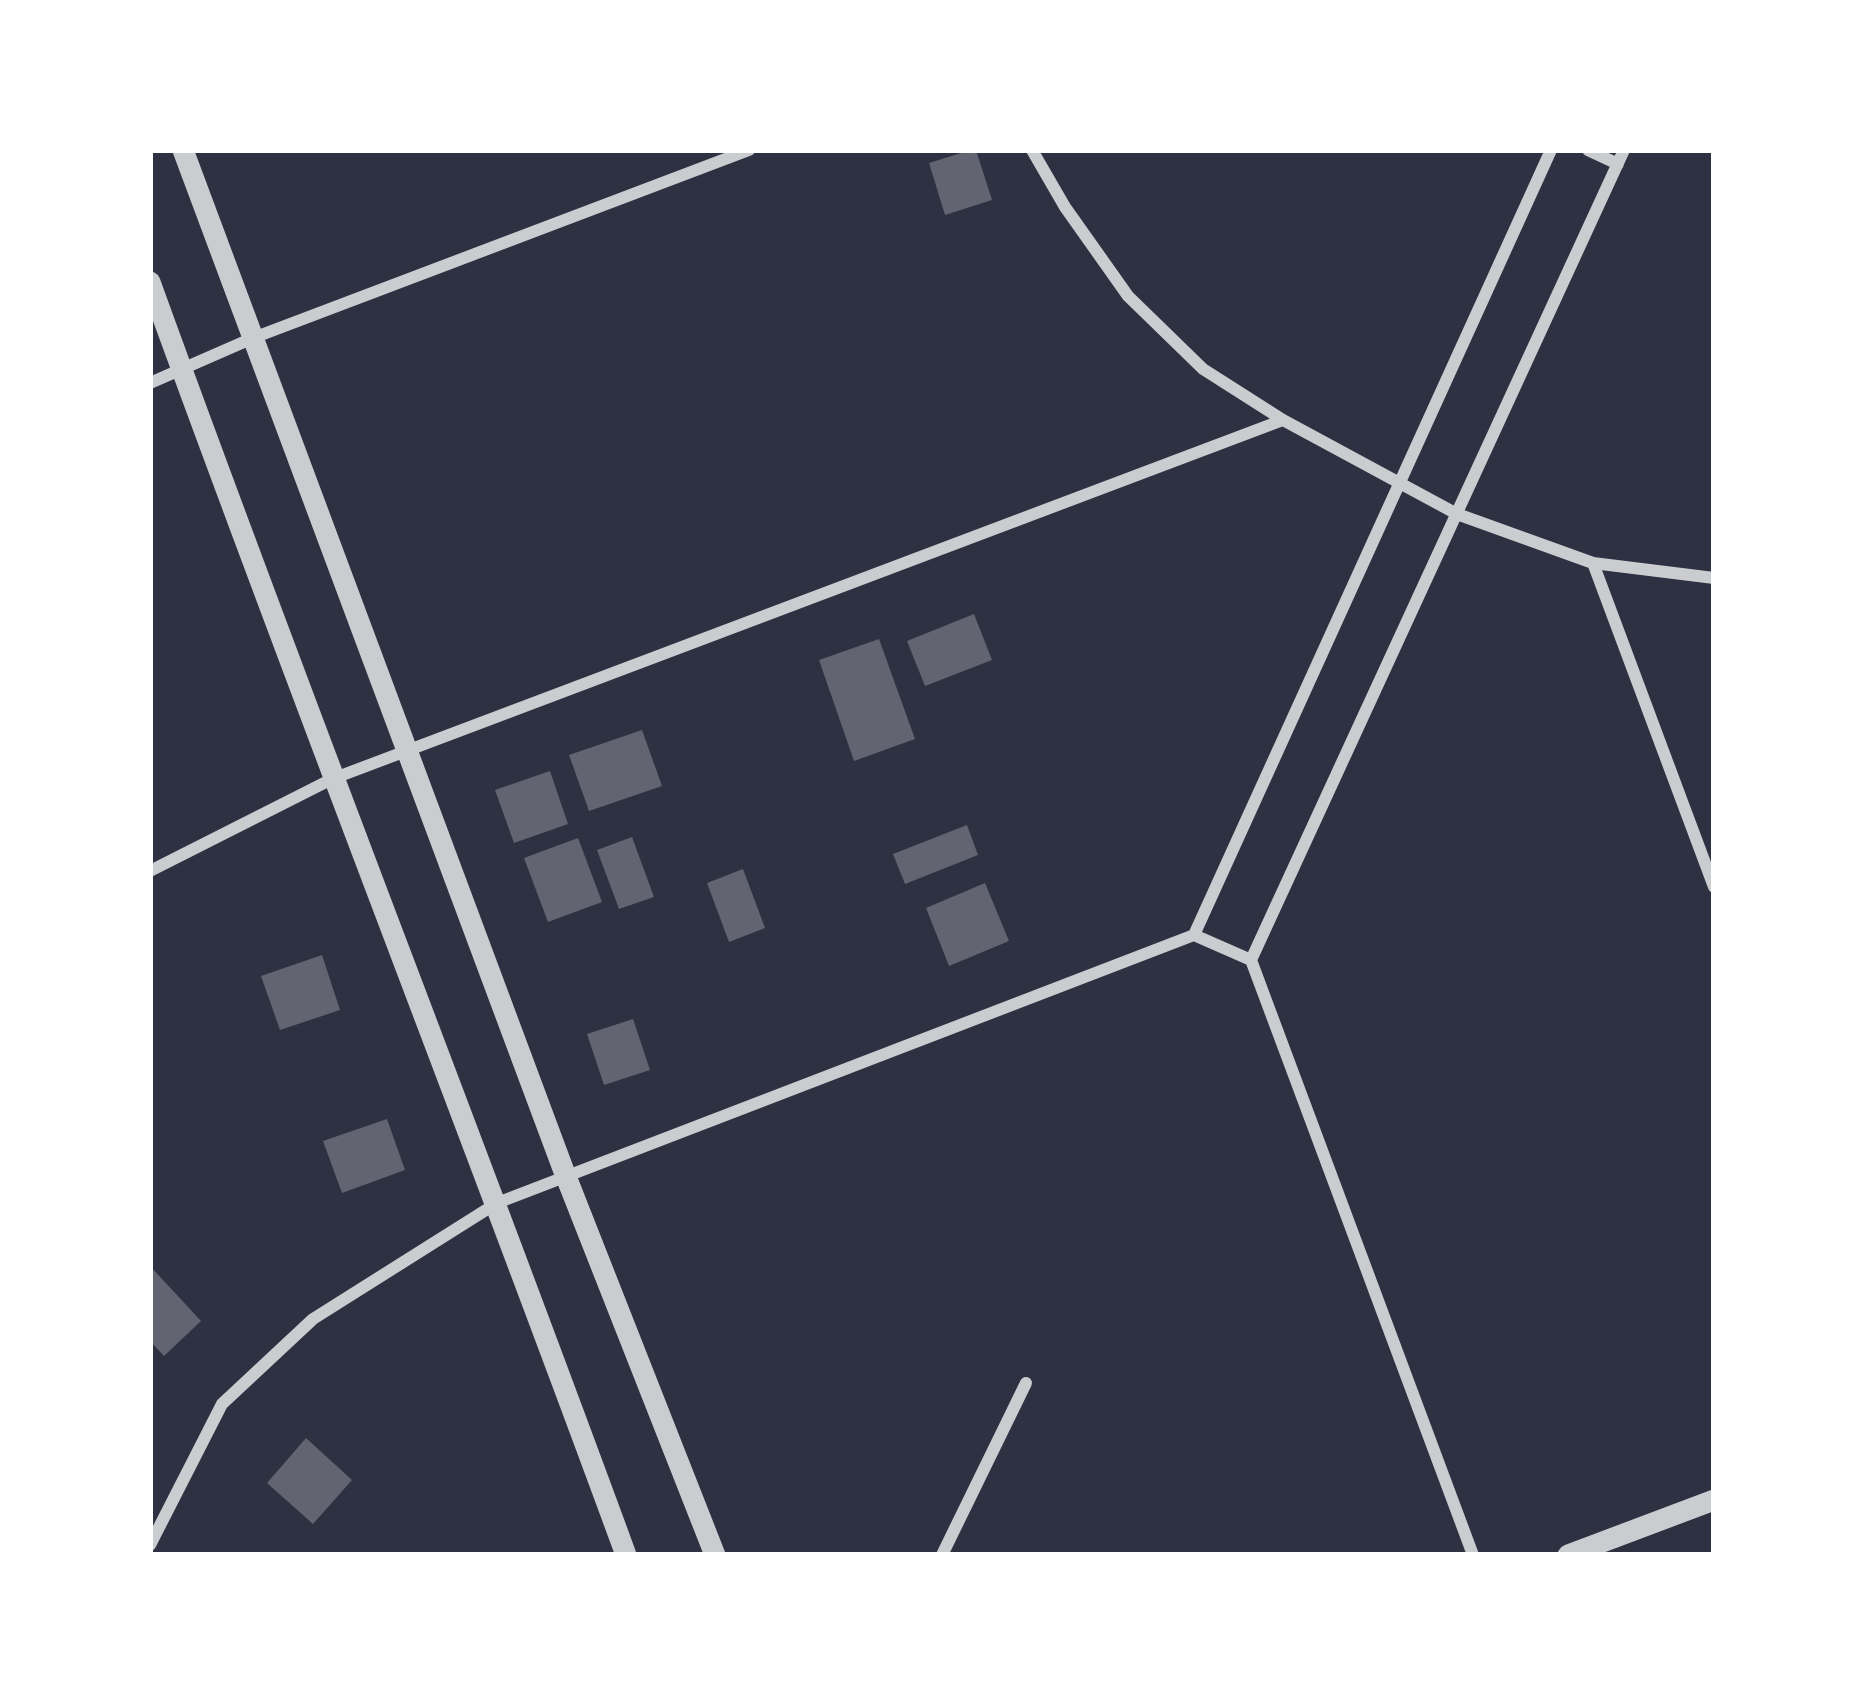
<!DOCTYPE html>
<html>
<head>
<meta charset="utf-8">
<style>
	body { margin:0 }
	#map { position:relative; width:1864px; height:1705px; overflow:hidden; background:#2d3142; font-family:Cabin,sans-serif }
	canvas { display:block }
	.frame { position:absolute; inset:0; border:153px solid #fff; pointer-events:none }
</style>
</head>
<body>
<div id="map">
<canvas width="1864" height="1705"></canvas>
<div class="frame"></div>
</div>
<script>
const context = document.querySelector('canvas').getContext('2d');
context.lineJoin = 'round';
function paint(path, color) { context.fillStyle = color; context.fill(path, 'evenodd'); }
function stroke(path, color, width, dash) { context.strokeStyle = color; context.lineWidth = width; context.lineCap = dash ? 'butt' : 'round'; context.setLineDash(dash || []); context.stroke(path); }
const building = new Path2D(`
	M971 150H976L992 200 945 215 929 163Z
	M974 614 992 660 925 686 907 641Z
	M879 639 915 739 854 761 819 660Z
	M642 730 662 786 589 811 569 755Z
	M550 771 568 824 514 843 495 790Z
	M967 825 978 855 905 884 893 854Z
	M632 837 654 897 619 909 597 850Z
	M578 838 602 902 548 922 524 858Z
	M743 869 765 928 729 942 707 883Z
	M985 883 1009 941 949 966 926 908Z
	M322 955 340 1010 280 1030 261 976Z
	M633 1019 650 1070 604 1085 587 1034Z
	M387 1119 405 1170 342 1193 323 1141Z
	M150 1266 201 1321 164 1356 150 1341Z
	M306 1438 352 1480 313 1524 267 1483Z`);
const minor = new Path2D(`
	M1032 150 1065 207 1128 296 1203 369 1283 420 1457 514 1593 563 1714 578
	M1588 150 1618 164
	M150 383 253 338 749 150
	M1593 563 1714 887
	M150 871 332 779 1283 420
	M1194 935 1551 150
	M1251 960 1624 150
	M150 1545 222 1404 313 1319 497 1203 1194 935 1251 960 1473 1555
	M942 1555 1026 1383`);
const tertiary = new Path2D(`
	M183 150 565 1174 715 1555
	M150 282C304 708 470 1129 626 1555
	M1568 1555 1714 1500`);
paint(building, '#626471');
stroke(minor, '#caccd0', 12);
stroke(tertiary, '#caccd0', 21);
</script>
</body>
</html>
